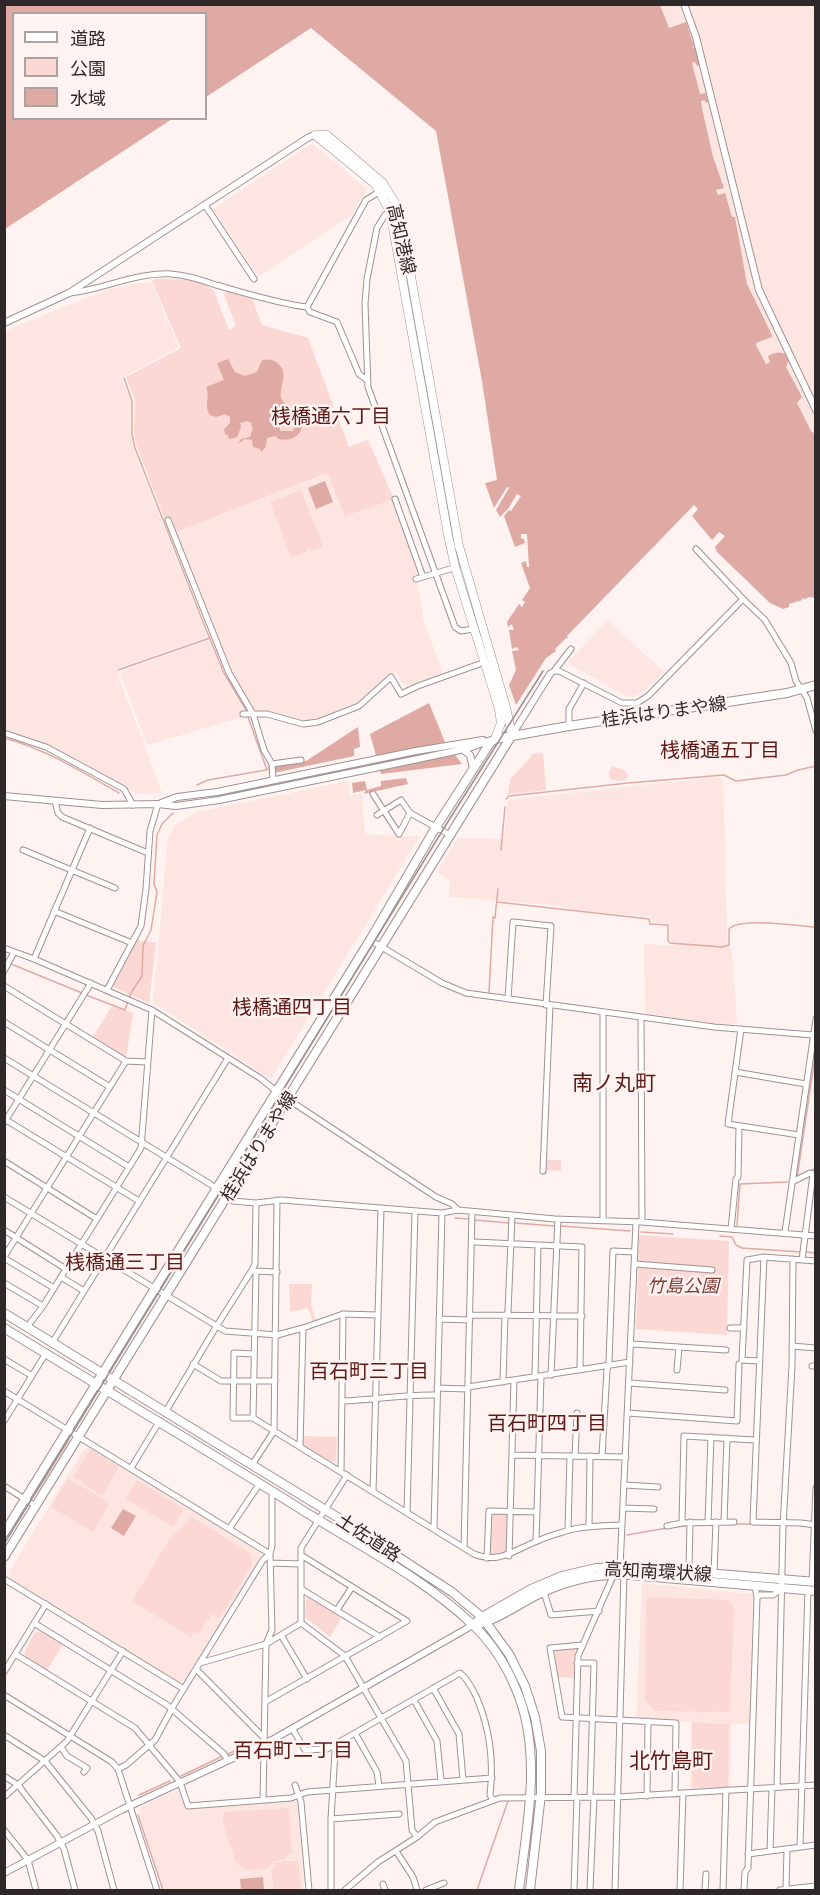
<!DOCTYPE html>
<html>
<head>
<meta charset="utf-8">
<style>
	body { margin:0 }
	#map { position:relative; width:820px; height:1895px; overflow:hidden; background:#fff3f1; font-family:Georgia,"Noto Sans JP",serif }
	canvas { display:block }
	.frame { position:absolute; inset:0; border:6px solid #2e2928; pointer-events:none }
	.legend { position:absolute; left:12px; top:12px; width:195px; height:108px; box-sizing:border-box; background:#fff3f1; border:2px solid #aba2a1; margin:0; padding:8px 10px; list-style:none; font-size:18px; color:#2e2928 }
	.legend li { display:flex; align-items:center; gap:12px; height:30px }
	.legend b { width:30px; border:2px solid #aba2a1 }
</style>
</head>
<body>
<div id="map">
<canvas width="820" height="1895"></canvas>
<div class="frame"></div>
<ul class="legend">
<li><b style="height:8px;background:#fff"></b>道路</li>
<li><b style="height:16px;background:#fbd8d3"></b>公園</li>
<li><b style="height:16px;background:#deaaa3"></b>水域</li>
</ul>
</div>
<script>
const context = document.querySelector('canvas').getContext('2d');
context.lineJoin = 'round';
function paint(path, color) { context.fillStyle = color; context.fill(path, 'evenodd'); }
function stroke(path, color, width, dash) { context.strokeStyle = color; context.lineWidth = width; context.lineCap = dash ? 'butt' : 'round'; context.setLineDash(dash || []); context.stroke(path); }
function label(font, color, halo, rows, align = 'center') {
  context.font = font + ' Georgia,"Noto Sans JP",serif'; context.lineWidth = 5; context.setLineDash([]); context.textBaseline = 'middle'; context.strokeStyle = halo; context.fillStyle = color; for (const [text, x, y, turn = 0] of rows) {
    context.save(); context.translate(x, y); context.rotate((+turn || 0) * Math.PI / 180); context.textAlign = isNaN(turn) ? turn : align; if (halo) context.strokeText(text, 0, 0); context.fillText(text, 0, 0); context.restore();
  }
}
const built = new Path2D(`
	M660 5H815V437L794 422 756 345 755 343 772 337 705 201 669 28Z
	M311 144 314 145 367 189 353 214 258 277 213 209Z
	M151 282 179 347 121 378 131 401 130 429 138 462 207 637 116 669 162 793 137 794 39 741 5 730V331L103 291 135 283Z
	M328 473 394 499 421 572 415 575 421 601 423 619 443 673 408 686 402 683 396 672 388 676 366 698 353 705 315 720H299L271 711 253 710 229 672 174 533Z
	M608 620 664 672 645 691 637 695 628 697 567 663Z
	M209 640 223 674 241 706 244 712 243 717 147 745 120 672Z
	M716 777 722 779 724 796 727 941 732 951 737 1024 711 1023 645 1013 644 943 671 946 670 923H652L650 917 585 911 551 905 449 897 450 881 437 872 458 838 504 839 508 800Z
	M348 781 350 795 362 794 365 835 420 836 271 1079 153 1003 168 836 176 824 196 812Z
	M90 1447 259 1551 261 1559 186 1681 178 1682 11 1579 9 1572 84 1449Z
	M642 1583 753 1594 750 1724H731L730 1788 690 1790 691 1722 636 1719Z
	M174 1791 181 1794 186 1809 294 1800 298 1804 304 1887 301 1890H164L139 1814 142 1806Z`);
const green = new Path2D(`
	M154 279C172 279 201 277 214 291L229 330 236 326 224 295 226 291 252 299 262 325 308 338 349 447 368 440 394 499 345 516 327 473 174 533 168 519 165 520 136 444 134 432 135 401 126 377 181 348 152 281Z
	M301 490 321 540 322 547 311 551 310 548 306 549 307 552 293 557 290 554 270 502Z
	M543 753 546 790 508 794 510 779 531 757 532 754Z
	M612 766 624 770 628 776 626 780 619 781 610 779 609 772Z
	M137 940 156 943 149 1003 113 987Z
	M112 1006 133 1013 126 1058 92 1038Z
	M544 1160H561V1171L544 1170Z
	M639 1235 729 1241 727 1335 636 1329Z
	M289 1284H312L311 1305 316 1320 313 1322 308 1308 290 1312Z
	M303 1436 337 1437 336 1461 332 1462 305 1447 302 1443Z
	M68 1438 72 1441 39 1495 35 1492Z
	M90 1449 119 1467 102 1496 73 1477Z
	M68 1478 110 1503 93 1532 51 1507Z
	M137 1480 184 1509 173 1527 126 1499Z
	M491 1514H509L507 1551 504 1555 492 1556 490 1553Z
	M192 1517 250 1553 253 1563 219 1619 212 1614 198 1635 194 1632 191 1637 132 1601 169 1540Z
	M310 1596 342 1617 330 1637 305 1617 306 1598Z
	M650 1597 728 1600 734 1607 730 1712 656 1711 645 1701 646 1602Z
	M42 1631 63 1644 47 1671 27 1658 24 1653 35 1632Z
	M576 1648 574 1657V1678L558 1677 554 1651Z
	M692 1723 729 1724 728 1788 692 1787Z
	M289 1808 292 1854 286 1855V1859L272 1862 268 1869 247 1870 236 1863 222 1821 225 1812Z
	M286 1861H298L301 1890 274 1889 271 1870 274 1869V1863Z`);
const water = new Path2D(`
	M5 5H660L669 28 686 22 694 46 692 48 695 47 700 65 697 66 695 62 692 63 700 94 706 93 708 102 706 103 704 100 701 101 702 108 713 157 724 188 716 190 718 195 725 193 732 217H735L747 284 772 335V337L756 343V345L766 364 770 362 768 356C775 352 780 351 787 355L789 360 786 367 802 397 797 403 811 431 815 434V598L809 597 803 600 804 598H802V600L797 602 796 600V602L789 604V607L783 609 770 603 717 552 715 547 725 536 719 532 712 540 692 516 698 509 694 505 567 636 568 638H566L555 649 556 651 546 658 516 705 509 685 516 670 512 651 519 650 517 647 512 649 509 630H514L512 624 508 627 507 622 519 604 522 607 525 602 522 600 530 588 521 563 526 561 527 567H529L527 534H521V539H524L525 543 515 547 504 516 509 510 511 511 521 496 517 494 508 509 500 517 496 510 509 488 507 487 494 508 485 483 497 480 482 381 436 131 311 28 206 97V14H14V118L172 119 5 229Z
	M228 359 235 372 245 376 257 372 262 360C267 359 271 359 276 362 291 372 279 385 281 398 287 410 311 414 300 432 294 441 285 440 278 439L276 436 267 438 266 446 262 452 260 449 253 447 252 440 245 439 238 444 241 439 250 437 253 427 251 426 252 423 247 421 240 423 241 427 237 437 230 439 228 437V435L225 434 224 429 230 423V417L225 414 216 417 210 415C203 405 211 398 206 387L224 380 217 363ZM285 415H289L288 417 296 419 292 424 295 425 293 431H280L279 420Z
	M325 481 333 502 316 509 308 488Z
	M429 703 445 742 462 764 381 774 370 734Z
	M358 727 360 747 354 749V756L269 774 268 766 306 761Z
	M406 778 408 784 364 794 366 790 353 793 352 783 365 781 367 790 381 786V781Z
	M123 1509 136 1516 124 1536 111 1528Z
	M263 1877 264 1890H241L240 1879Z`);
const stream = new Path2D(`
	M124 378 132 401V434L135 448 203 622 224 673 247 712
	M118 670 210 638
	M248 717 267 770
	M4 738C46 749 82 772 119 793
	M197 785 208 780 266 770
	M506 799 509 796 628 783 724 775 736 781 786 775 798 770 816 766
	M501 850 505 807
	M497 902 649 919 650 924 668 925V941L670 943 722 947 729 945V929C740 917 798 926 816 927
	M11 964 82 993
	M489 992 493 917 495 918 498 889
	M86 995 125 1010 131 993 142 976 143 946 151 930 157 892 154 884 157 835 162 824 173 813
	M810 1171 816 1168
	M797 1178 816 1050
	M455 1218 469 1219
	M475 1220 509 1223
	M515 1223 555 1226
	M737 1225 740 1184 787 1182
	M561 1226 630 1231
	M641 1232 673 1234
	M720 1236 732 1237 736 1245 742 1248 801 1252
	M806 1252 816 1253
	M736 1524H752
	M705 1525H712
	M797 1525 811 1527
	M675 1527 685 1526
	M627 1535 667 1528
	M228 1754 259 1740
	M181 1776 221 1757
	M139 1795 170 1781
	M138 1815 163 1890
	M477 1890 508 1801`);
const minor = new Path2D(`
	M205 205 254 279
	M391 210 385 215 377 228 367 279 365 304 368 387 455 627 461 631 474 629
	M70 293C104 289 137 272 171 274 186 275 202 280 216 285 246 293 276 303 307 307L366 200 382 190
	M307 307 310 312 337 322 359 374 367 380
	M395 499 423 577
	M168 520 229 673 253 714H267L303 724 318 722 359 706 391 677 401 694 418 686 485 662
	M696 549 743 599
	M416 579 457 567
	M554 671 571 649
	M550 674 554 671H559L622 703H637L648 696 743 599 765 620 791 663 796 681 807 698 816 731
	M243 714H253L264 750 272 764 301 760
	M569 726V709L584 683
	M4 733 46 747 124 789 133 805
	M272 764 273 780
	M373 794 399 834 410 813
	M55 801 58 813 62 817 148 853
	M377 815 401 800 410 813 450 835
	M23 850 115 888
	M54 911 132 943
	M370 940 442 983 466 993 714 1027 813 1035
	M4 948 34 959 152 1010 260 1078 280 1094 436 1197 452 1204 458 1210
	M34 959 90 828
	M4 971 14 952
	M4 986 126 1061 4 1257
	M107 990 141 926 146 889 150 831 158 804
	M508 999 513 922 551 926 546 1005
	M641 1018 642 1222
	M4 1022 110 1087
	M741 1029 728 1124 799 1135
	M4 1058 210 1184 233 1201 256 1203 282 1200 442 1213 458 1210 555 1219 642 1222 816 1236
	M126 1061 147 1062
	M735 1072 806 1084
	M4 1090 129 1167
	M6 1120 139 1201
	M4 1123 91 983
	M4 1161 97 1219
	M543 1171 550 1005
	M792 1182 810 1173 813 1174
	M4 1197 225 1331 277 1335 303 1328 343 1314 378 1315
	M603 1221V1012
	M731 1229 736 1179 738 1177 739 1126
	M4 1230 66 1269
	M785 1232 816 1019
	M475 1242 582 1247 580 1370
	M764 1257 753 1522 801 1523 816 1525
	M4 1258 54 1288
	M802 1260 813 1174H816
	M635 1264 712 1270
	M255 1271 277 1272
	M61 1277 84 1291
	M4 1283 43 1306
	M470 1315 582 1316
	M439 1319 470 1320
	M27 1327 43 1306 141 1148 152 1010
	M730 1328H744
	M52 1343 228 1058
	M632 1344 726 1350
	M792 1346 816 1348
	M254 1354 234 1353 233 1418H253L474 1554C498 1564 513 1551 535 1542 545 1537 556 1534 566 1531 585 1525 604 1526 622 1525
	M4 1359 32 1376
	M759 1361 742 1360 747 1260 764 1257 816 1261
	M193 1364 221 1381H275
	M812 1366H816
	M677 1370 679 1347
	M551 1375 558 1219
	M535 1377 538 1245
	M503 1382 505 1317 508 1312 512 1216
	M630 1383 725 1390
	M468 1387 630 1362
	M437 1388 468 1389
	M4 1391 270 1554
	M342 1401C374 1400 405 1394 437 1395
	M166 1411 216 1327 252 1270 255 1264 256 1203
	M628 1413 737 1421 739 1364
	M253 1418 256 1272
	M4 1421 46 1353
	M300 1447 303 1328
	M512 1455 626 1457
	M575 1456 577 1413
	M602 1456 607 1370 609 1362 613 1251 635 1252
	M252 1465 274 1431 277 1200
	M131 1468 159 1422
	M341 1471 343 1314
	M347 1475 301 1548V1623L345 1656 406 1761 412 1830 417 1837
	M625 1485 658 1487
	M4 1486 36 1506
	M373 1492 381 1208
	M623 1508 654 1509
	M537 1512 541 1376
	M407 1513 415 1211
	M724 1521 727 1438
	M708 1522 711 1437
	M682 1523 684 1436 755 1440
	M589 1526 590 1456
	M667 1526 682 1523 734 1522
	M229 1529 260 1483
	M434 1529 442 1213
	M568 1530 570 1456
	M464 1548 472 1212
	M509 1556 514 1380
	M487 1558 489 1511 537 1512 536 1541
	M270 1563 301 1564
	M689 1571 690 1522
	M714 1573 716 1522
	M4 1579 184 1689
	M812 1582 816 1488
	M301 1589 380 1637
	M544 1592 551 1615 599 1611
	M757 1598 760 1595H773L782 1588
	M337 1610 352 1587
	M34 1623 167 1705 224 1754 228 1761
	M281 1635 307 1679
	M583 1645 550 1648 562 1717 676 1723 675 1794
	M15 1654 135 1728 180 1782 188 1806 291 1798 307 1792 492 1778
	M200 1663 266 1644 301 1623
	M577 1663H594L590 1797
	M196 1669 264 1738
	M4 1672 46 1604
	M433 1688 459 1734 463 1780
	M4 1695 112 1762 118 1769 157 1890
	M414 1700 437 1741 441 1781
	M265 1702 407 1621 301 1555
	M292 1728 305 1750 327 1749 460 1673C467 1678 472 1688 476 1696 490 1728 494 1760 490 1795L493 1800
	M355 1733 377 1772 379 1786
	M4 1735 45 1761 91 1818 98 1831 114 1890
	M61 1747 67 1756 87 1768 84 1772
	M118 1769 126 1765 155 1740 175 1703 263 1560 270 1554
	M4 1776 18 1785 57 1836 64 1849 75 1890
	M295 1785 301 1802 309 1890
	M777 1787 783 1526 792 1366 793 1259
	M647 1796 648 1721
	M4 1797 67 1741 123 1651
	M574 1797 578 1656 614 1574 620 1567 636 1223
	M263 1800 266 1644 272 1630 270 1554 272 1546V1491
	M331 1819 399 1814
	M4 1830 28 1860 36 1890
	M800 1847 808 1590
	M396 1851 413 1877 417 1890
	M770 1851 772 1788
	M748 1854 816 1845
	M383 1884 385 1890
	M331 1890V1819L335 1751 333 1746
	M345 1890 378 1862 417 1837 435 1822 500 1798 617 1797 816 1785
	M426 1890 444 1883
	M574 1890 577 1797
	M590 1890 594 1797
	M615 1890 624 1574
	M680 1890 683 1793
	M705 1890 706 1874
	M723 1890 726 1790
	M744 1890 745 1872 748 1868 757 1598 755 1585
	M780 1890 816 1886
	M786 1890 787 1849`);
const tertiary = new Path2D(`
	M684 4 696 37 759 290 816 410
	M4 323 69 293 309 137 315 135
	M512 735 550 674
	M462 749 470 755 473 768
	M4 796 102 805 158 804 176 806 219 800 418 759 469 748 491 740
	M161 803 177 797 217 792 416 751 483 740
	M4 1873 121 1810 272 1740 473 1625`);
const secondary = new Path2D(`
	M315 135H327L383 183 397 206 404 237 459 546 506 707 512 735
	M315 135 375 184 390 211 448 535 455 567 499 709 501 723 495 739`);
const primary = new Path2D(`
	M4 1533 370 940 436 827 490 743 495 739 569 726 787 693 816 685
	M4 1557 512 735
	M479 1624C498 1619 516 1606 533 1597 563 1581 597 1573 631 1575L816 1591
	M473 1625 482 1617 531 1589 562 1576 596 1568 633 1567 816 1582`);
const trunk = new Path2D(`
	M4 1313 337 1517 452 1592 482 1617 509 1654 525 1686 535 1717 541 1751V1794L530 1890
	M4 1328C105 1390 207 1450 307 1513 363 1548 425 1579 473 1625 491 1642 506 1665 516 1689 543 1752 527 1825 519 1890`);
const tram = new Path2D(`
	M4 1544 449 820 543 671`);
const streetNames = [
	["高知港線",402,239,77],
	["桂浜はりまや線",664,711,-8],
	["桂浜はりまや線",258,1146,-58],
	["土佐道路",369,1537,33],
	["高知南環状線",658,1571,3]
];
const parkNames = [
	["竹島公園",683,1285]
];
const neighbourhoodNames = [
	["桟橋通六丁目",331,415],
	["桟橋通五丁目",720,749],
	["桟橋通四丁目",292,1006],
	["桟橋通三丁目",125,1261],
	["百石町三丁目",369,1370],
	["百石町四丁目",547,1422],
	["百石町二丁目",293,1749]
];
const quarterNames = [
	["南ノ丸町",614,1082],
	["北竹島町",671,1760]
];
paint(built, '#fde6e2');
paint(green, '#fbd8d3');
paint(water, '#deaaa3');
stroke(stream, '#deaaa3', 1.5);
stroke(minor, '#9f9290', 7);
stroke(tertiary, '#9f9290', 8);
stroke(secondary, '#9f9290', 9);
stroke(primary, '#9f9290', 10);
stroke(trunk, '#9f9290', 10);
stroke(minor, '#fff', 5);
stroke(tertiary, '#fff', 6);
stroke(secondary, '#fff', 8);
stroke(primary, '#fff', 8);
stroke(trunk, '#fff', 8);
stroke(tram, '#9a9190', 1.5);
label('18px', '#2e2928', '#fff3f1', streetNames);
label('italic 18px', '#7e3c36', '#fff3f1', parkNames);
label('20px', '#5d1915', '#fff3f1', neighbourhoodNames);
label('21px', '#5d1915', '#fff3f1', quarterNames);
</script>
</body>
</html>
